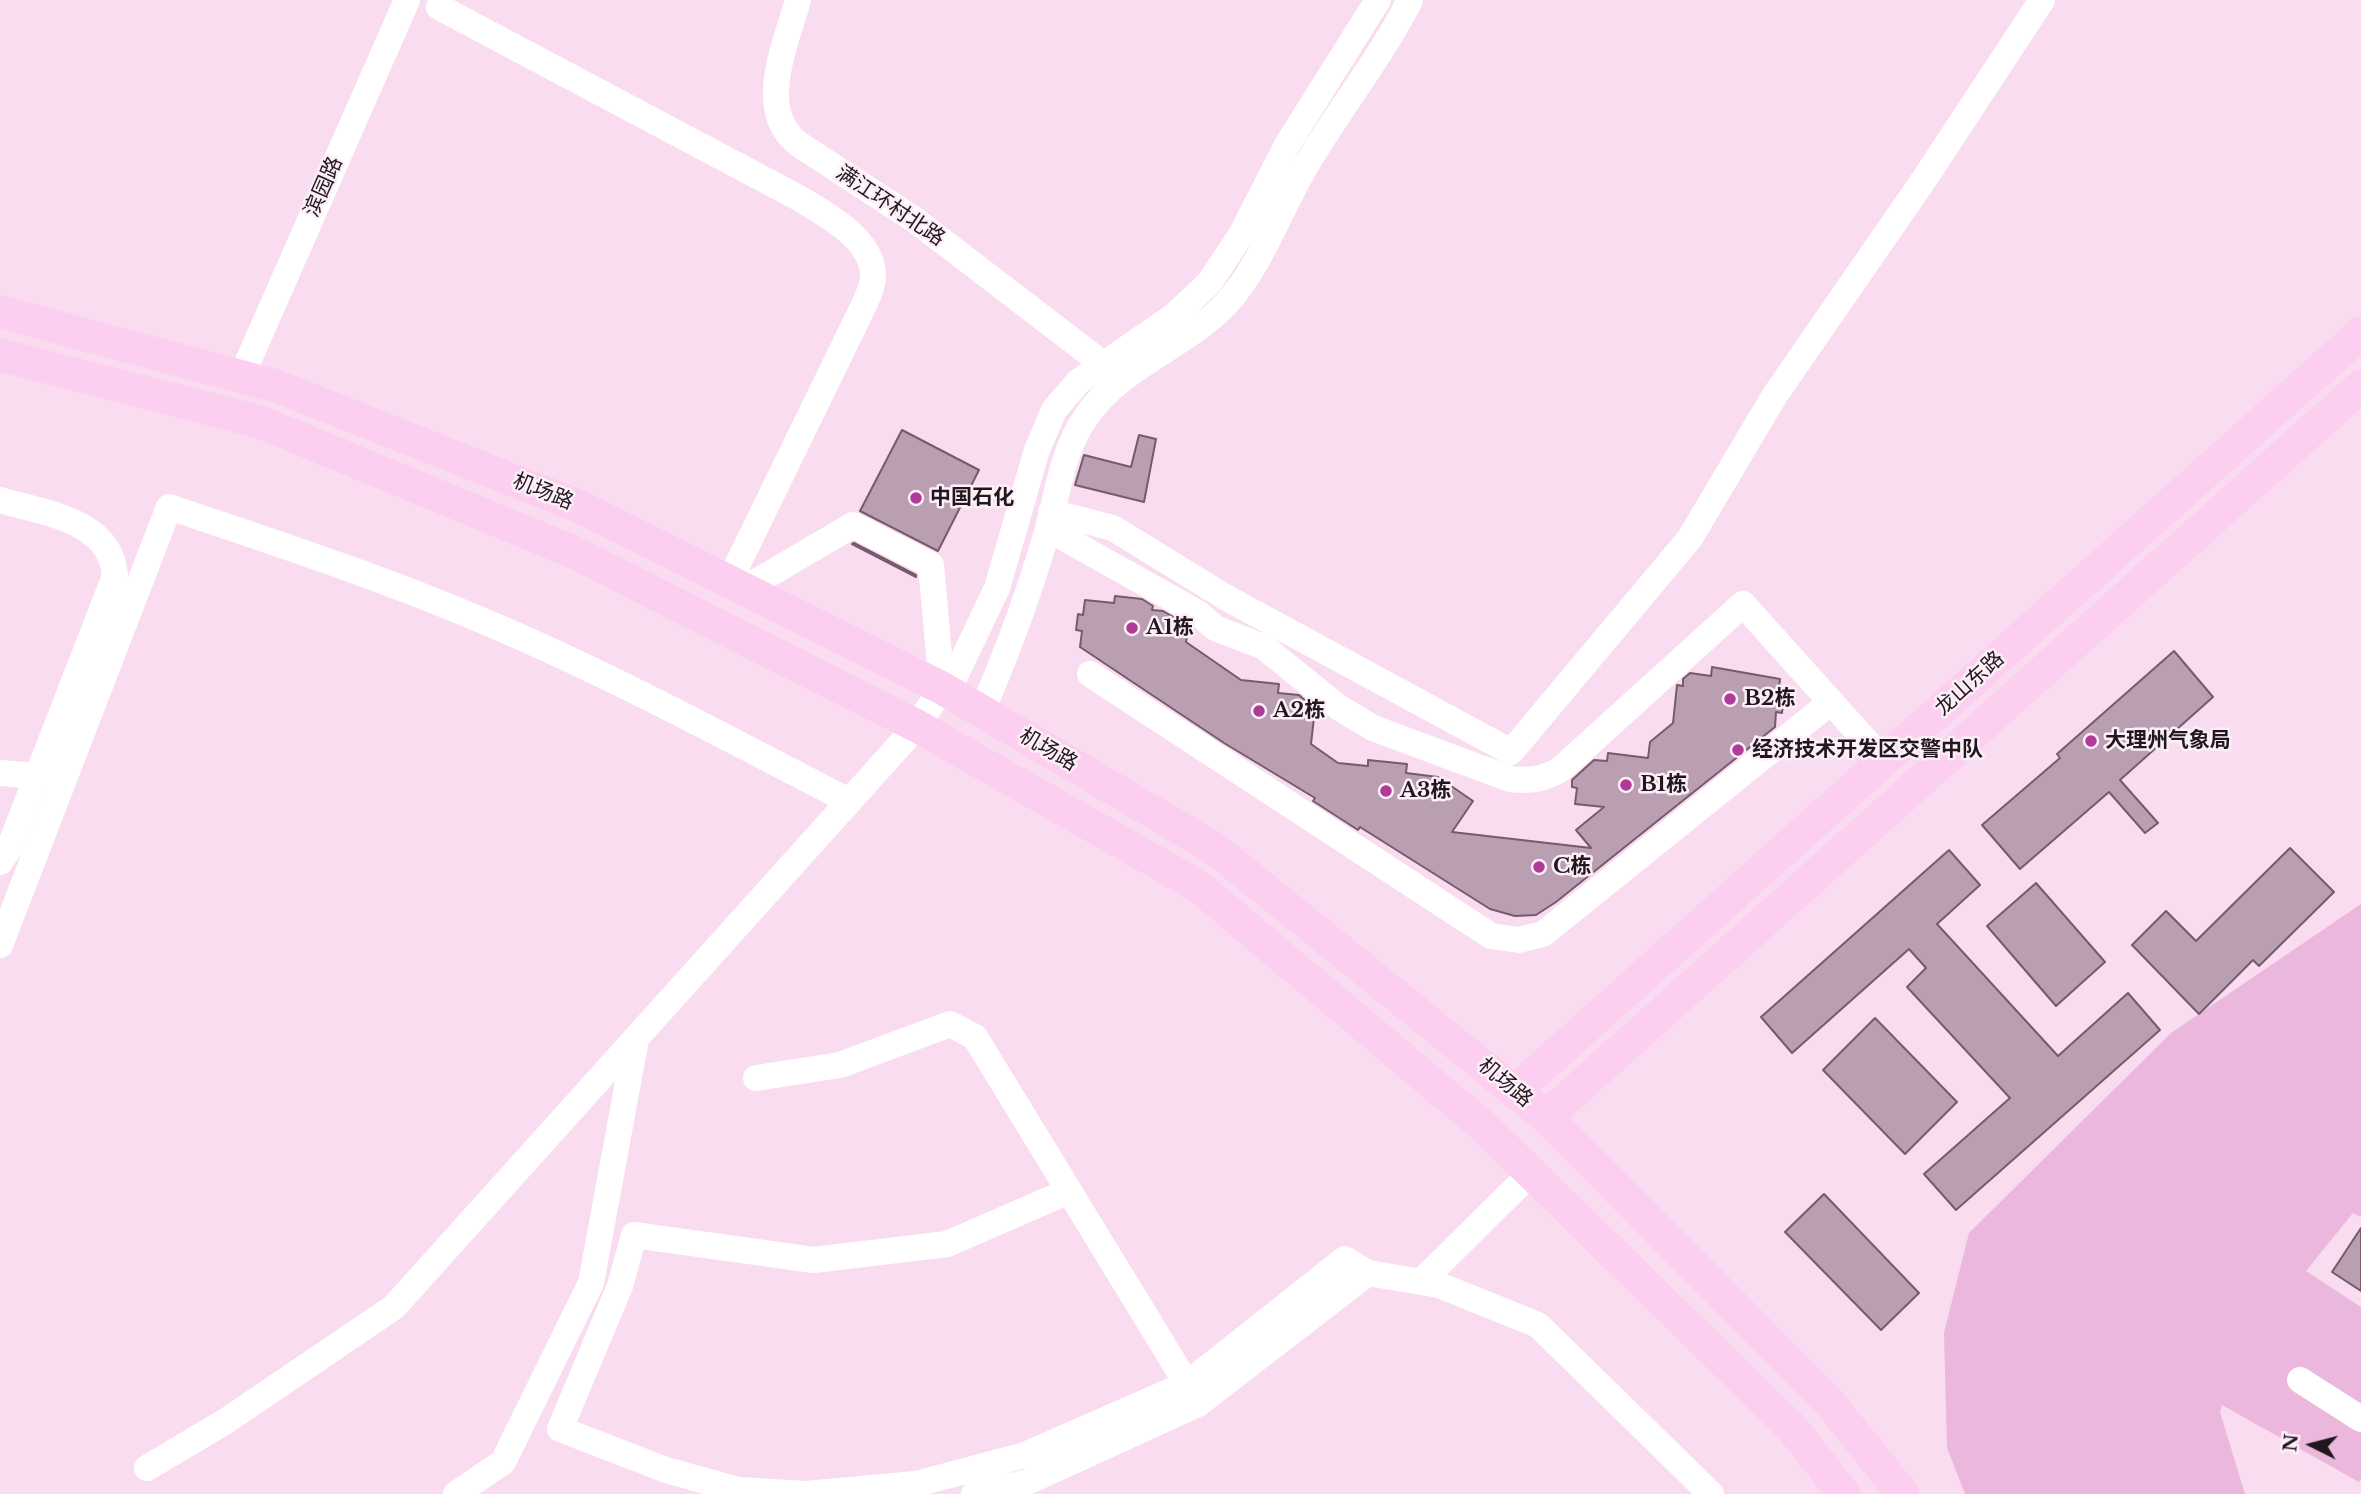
<!DOCTYPE html>
<html>
<head>
<meta charset="utf-8">
<style>
	body { margin:0 }
	#map { position:relative; width:2361px; height:1494px; overflow:hidden; background:#fadcf1; font-family:"Libre Baskerville",serif }
	canvas { display:block }
	.north { position:absolute; left:2277px; top:1410px; width:70px; height:70px; -webkit-text-stroke:5px #fceff8; paint-order:stroke; rotate:276deg; font-size:19px; font-weight:700; line-height:28px; text-align:center; color:#22171f }
	.north::after { content:''; display:block; margin:auto; width:24px; height:32px; background:#22171f; clip-path:polygon(50% 0,100% 100%,50% 72%,0 100%) }
</style>
</head>
<body>
<div id="map">
<canvas width="2361" height="1494"></canvas>
<div class="north">N</div>
</div>
<script>
const context = document.querySelector('canvas').getContext('2d');
context.lineJoin = 'round';
function paint(path, color) { context.fillStyle = color; context.fill(path, 'evenodd'); }
function stroke(path, color, width, dash) { context.strokeStyle = color; context.lineWidth = width; context.lineCap = dash ? 'butt' : 'round'; context.setLineDash(dash || []); context.stroke(path); }
function label(font, color, halo, rows, align = 'center') {
  context.font = font + ' "Libre Baskerville","Noto Sans SC",serif'; context.lineWidth = 5; context.setLineDash([]); context.textBaseline = 'middle'; context.strokeStyle = halo; context.fillStyle = color; for (const [text, x, y, turn = 0] of rows) {
    context.save(); context.translate(x, y); context.rotate((+turn || 0) * Math.PI / 180); context.textAlign = isNaN(turn) ? turn : align; if (halo) context.strokeText(text, 0, 0); context.fillText(text, 0, 0); context.restore();
  }
}
const green = new Path2D(`
	M2361 904V1217L2353 1213 2306 1271 2361 1307V1479L2359 1482 2222 1405 2220 1412 2245 1494H1965L1947 1448 1944 1333 1969 1233 2171 1033Z`);
const building = new Path2D(`
	M902 430 979 470 938 551 860 511Z
	M1139 435 1156 439 1144 502 1075 485 1084 455 1131 467Z
	M854 543 916 575V577L852 544Z
	M1115 596 1142 599 1153 606 1152 610 1163 611 1184 623 1183 626H1189L1186 642 1241 680 1279 684 1278 693 1299 695 1310 705 1309 709H1315L1311 744 1338 763 1368 766V760L1407 764 1406 773 1438 777 1473 801 1452 832 1591 848 1576 830 1604 807 1575 804 1577 788 1572 787V780L1594 760 1607 761 1608 753 1648 758 1650 742 1673 723 1677 685 1683 686V679L1690 673 1711 676 1712 667 1780 679 1778 696 1784 697 1782 713 1776 712 1775 727 1556 902 1536 915 1515 916 1490 909 1360 827 1358 830 1313 801 1315 798 1224 743 1080 647 1082 631 1076 630 1078 614 1083 615 1085 600 1114 603Z
	M2174 651 2213 697 2120 780 2158 823 2145 833 2109 792 2020 869 1982 825 2060 758 2057 754Z
	M2290 848 2334 892 2259 966 2253 960 2199 1014 2132 945 2166 911 2196 941Z
	M1949 850 1980 885 1937 924 2058 1056 2128 993 2160 1030 1956 1210 1924 1174 2010 1098 1907 987 1926 968 1909 949 1792 1053 1761 1017Z
	M2036 883 2105 962 2056 1006 1987 926Z
	M1875 1018 1957 1102 1905 1154 1823 1070Z
	M1824 1194 1919 1293 1881 1330 1785 1232Z
	M2361 1228V1291L2332 1272Z`);
const minor = new Path2D(`
	M798 0C786 44 754 112 800 145L915 220 1103 364
	M439 7 797 197C824 213 871 238 873 273 874 285 868 295 864 305L729 582
	M242 375 407 0
	M0 500C44 513 112 520 115 576L9 849 0 862
	M1051 512 1113 528 1225 597 1511 752 1690 538 1775 395 1925 178 2042 0
	M1048 529 1198 613 1215 628 1264 647 1338 707 1373 728 1510 779C1530 781 1543 780 1561 769L1743 604 1884 761
	M1090 674 1491 936 1519 940 1543 934 1831 702
	M948 691 997 588 1037 450 1054 410 1078 382 1174 316 1209 283 1241 235 1287 145 1378 0
	M982 711C1007 653 1029 594 1047 532 1058 493 1062 451 1086 417 1119 367 1185 347 1226 304 1263 263 1280 208 1308 162 1341 107 1381 57 1410 0
	M0 773 38 776
	M0 945 169 507C276 543 383 578 488 623 611 675 730 740 849 801
	M756 1078 840 1065 950 1024 975 1037 1187 1384 1345 1259 1368 1273 1439 1285 1538 1325 1711 1494
	M1069 1191 947 1244 814 1260 634 1235 620 1286 560 1429 666 1470 738 1490 806 1494 916 1484 1025 1455 1187 1384
	M1422 1281 1531 1173
	M2300 1380 2361 1419
	M147 1468 226 1421 394 1307 917 726 942 688 931 565 853 525 744 589
	M456 1494 503 1462 591 1283 636 1039
	M974 1494 1025 1483 1198 1404 1368 1273`);
const major = new Path2D(`
	M0 312 276 386 578 506 942 688 1214 848 1546 1117 1829 1402 1903 1494
	M0 355 260 422 571 551 917 726 1198 886 1483 1126 1792 1428 1844 1494
	M1516 1090 2361 333
	M1546 1117 2361 386`);
const markers = [
	[916,498,7,"#ae3c97"],
	[1132,628,7,"#ae3c97"],
	[1730,699,7,"#ae3c97"],
	[1259,711,7,"#ae3c97"],
	[2091,741,7,"#ae3c97"],
	[1738,750,7,"#ae3c97"],
	[1626,785,7,"#ae3c97"],
	[1386,791,7,"#ae3c97"],
	[1539,867,7,"#ae3c97"]
];
const streetNames = [
	["滨园路",324,187,-66],
	["满江环村北路",890,206,34],
	["机场路",543,492,22],
	["龙山东路",1970,684,-42],
	["机场路",1048,750,30],
	["机场路",1505,1083,40]
];
const poiNames = [
	["中国石化",930,498],
	["A1栋",1146,628],
	["B2栋",1744,699],
	["A2栋",1273,711],
	["大理州气象局",2105,741],
	["经济技术开发区交警中队",1752,750],
	["B1栋",1640,785],
	["A3栋",1400,791],
	["C栋",1553,867]
];
paint(green, '#ebb7dc');
paint(building, '#ba9eb2');
stroke(building, '#745b6d', 2);
stroke(minor, '#fff', 26);
stroke(major, '#fcceef', 33);
for (const [x, y, r, color] of markers) { const dot = new Path2D(); dot.arc(x, y, r, 0, 2 * Math.PI); context.fillStyle = color; context.fill(dot); stroke(dot, '#fceff8', 2.5); }
label('21px', '#22171f', '#fceff8', streetNames);
label('bold 21px', '#22171f', '#fceff8', poiNames, 'left');
</script>
</body>
</html>
